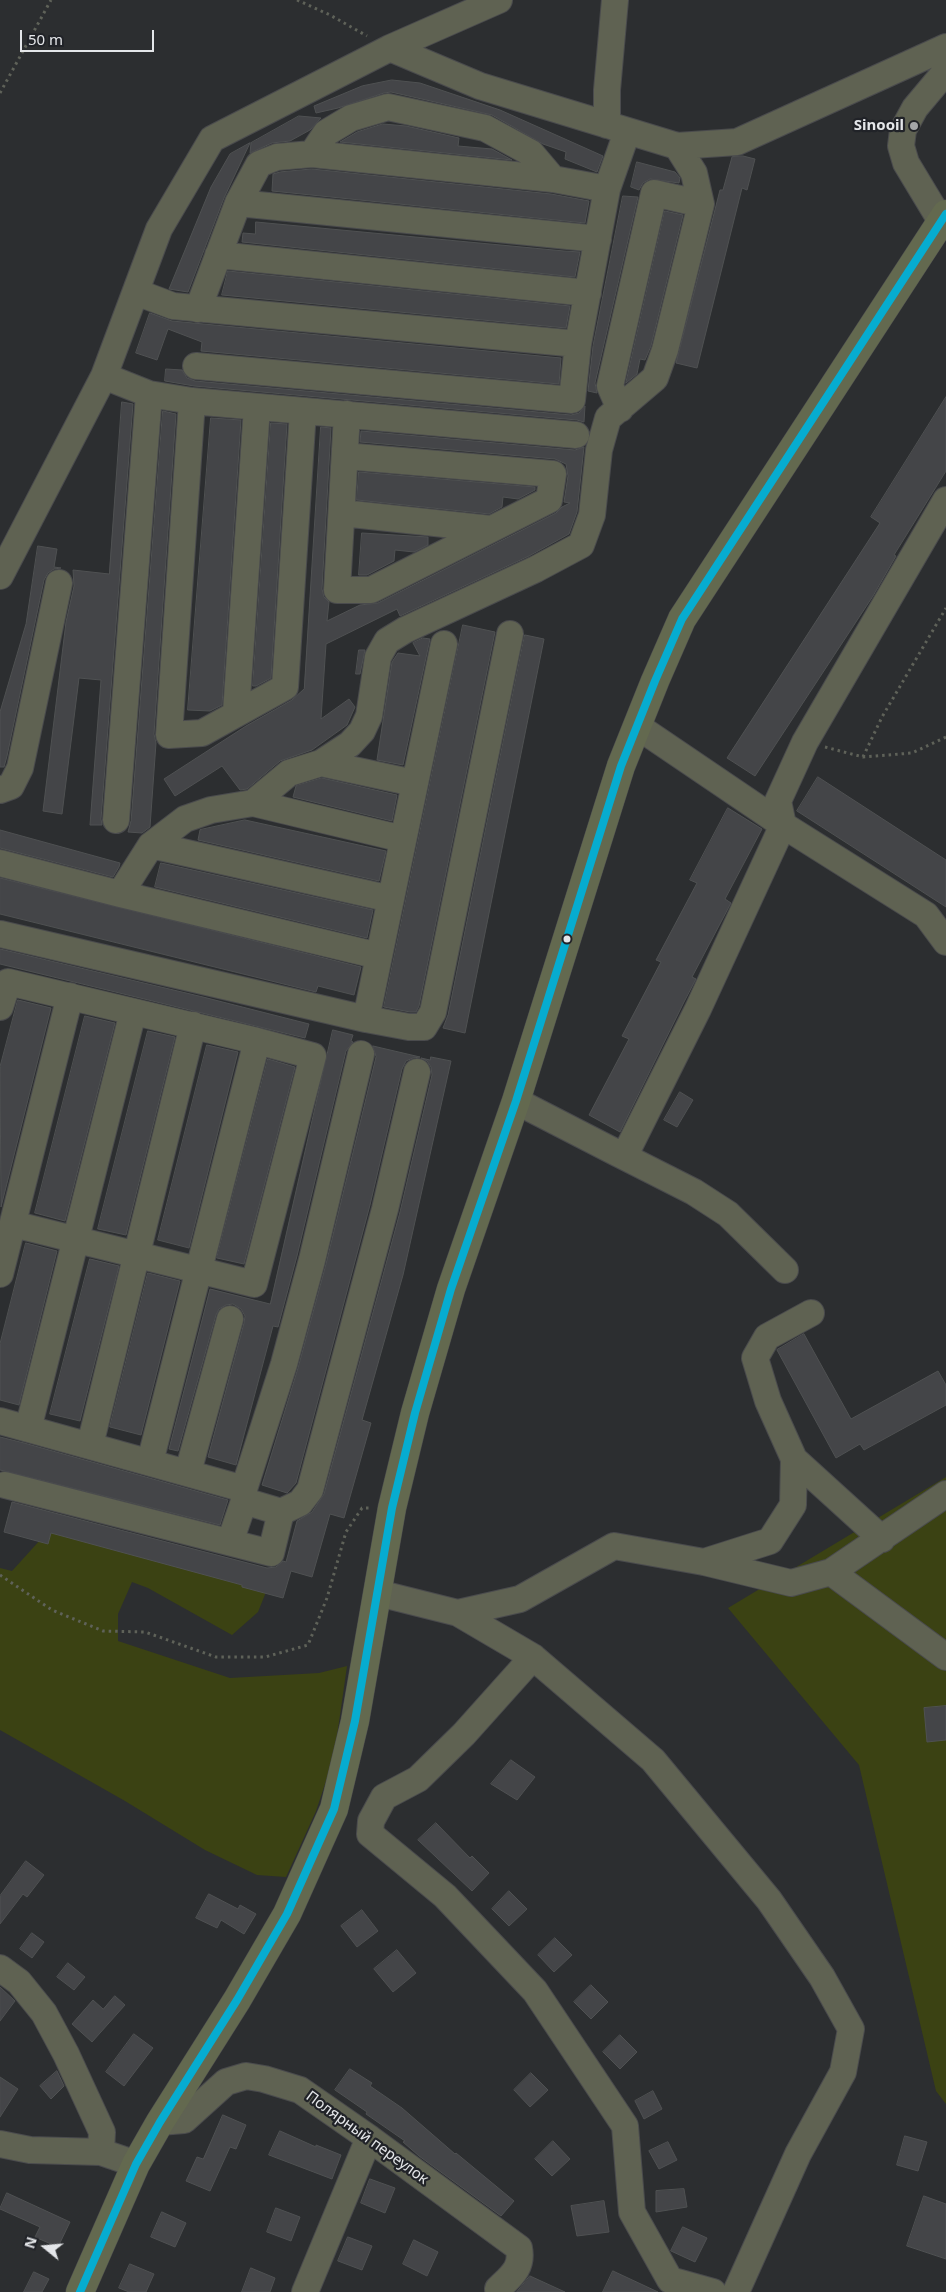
<!DOCTYPE html>
<html>
<head>
<meta charset="utf-8">
<style>
	body { margin:0 }
	#map { position:relative; width:946px; height:2292px; overflow:hidden; background:#2c2e30; font-family:"Noto Sans",sans-serif }
	canvas { display:block }
	.north { position:absolute; left:20px; top:2222px; width:50px; height:50px; -webkit-text-stroke:4px #212328; paint-order:stroke; rotate:287deg; font-size:14px; font-weight:700; line-height:20px; text-align:center; color:#e4e6e9 }
	.north::after { content:''; display:block; margin:auto; width:18px; height:22px; background:#e4e6e9; clip-path:polygon(50% 0,100% 100%,50% 72%,0 100%) }
	.scale { position:absolute; left:20px; top:30px; width:134px; height:22px; box-sizing:border-box; border:2px solid #e4e6e9; border-top:0; padding-left:6px; font-size:15px; line-height:18px; white-space:nowrap; color:#e4e6e9; -webkit-text-stroke:4px #212328; paint-order:stroke }
</style>
</head>
<body>
<div id="map">
<canvas width="946" height="2292"></canvas>
<div class="north">N</div>
<div class="scale">50 m</div>
</div>
<script>
const context = document.querySelector('canvas').getContext('2d');
context.lineJoin = 'round';
function paint(path, color) { context.fillStyle = color; context.fill(path, 'evenodd'); }
function stroke(path, color, width, dash) { context.strokeStyle = color; context.lineWidth = width; context.lineCap = dash ? 'butt' : 'round'; context.setLineDash(dash || []); context.stroke(path); }
function label(font, color, halo, rows, align = 'center') {
  context.font = font + ' "Noto Sans",sans-serif'; context.lineWidth = 4.5; context.setLineDash([]); context.textBaseline = 'middle'; context.strokeStyle = halo; context.fillStyle = color; for (const [text, x, y, turn = 0] of rows) {
    context.save(); context.translate(x, y); context.rotate((+turn || 0) * Math.PI / 180); context.textAlign = isNaN(turn) ? turn : align; if (halo) context.strokeText(text, 0, 0); context.fillText(text, 0, 0); context.restore();
  }
}
const green = new Path2D(`
	M946 1477V2104L936 2091 859 1765 728 1608Z
	M51 1528 266 1592 258 1612 232 1635 148 1588 132 1582 118 1614V1641L230 1678 319 1673 347 1666 334 1757 316 1811 286 1877 257 1875 205 1850 125 1801 0 1730V1568L12 1571Z`);
const building = new Path2D(`
	M392 80 420 83 500 110 603 156 597 172 565 159 566 152 543 144 492 115 391 92 384 93 338 108 316 113 314 106 362 86Z
	M299 116 321 118 310 130 290 141 272 143 250 153 251 143Z
	M383 124 406 126 459 138 458 146 492 149 512 160 340 142 357 132Z
	M250 143 224 198 188 292 169 289 211 187 230 154Z
	M743 156 755 159 747 190 742 188 697 368 676 363 720 190H723L732 157Z
	M637 162 675 172 680 178 679 183 650 179 643 183 639 190 631 187Z
	M312 169 551 194 589 201 585 223 272 191 273 174 280 172Z
	M623 196 638 197 595 383 597 393 588 391 593 346Z
	M665 211 683 215 651 346 645 360 640 359 637 374 626 383Z
	M256 222 564 251 580 252 575 277 242 242 243 233 255 234Z
	M228 271 570 306 566 328 222 295Z
	M150 313 172 321 561 358 559 384 201 351 202 342 168 329 157 360 136 353Z
	M166 369 182 370 187 378 195 381 571 415 579 413 585 406 584 422 577 420 194 386 165 381Z
	M946 397V471L894 555 896 556 873 596 755 776 727 758 880 523 871 517Z
	M122 402 133 404 101 819 102 825H90L101 680 79 678 62 814 43 811 66 622 74 586 73 570 109 574Z
	M163 411 176 414 154 734 156 743 150 827 142 833 128 832 131 821Z
	M211 418 241 420 222 705 210 711 188 710Z
	M271 423 287 424 271 678 256 686H253Z
	M321 427 331 428 322 589 324 597 329 602 327 621 360 605 378 603 556 513 562 507 570 503 564 502 568 476 566 464 555 459 360 442 361 431 575 450 584 447 577 512 569 534 529 556 400 616 397 609 326 644 321 719 349 699 355 707 347 725 312 750 280 761 247 789 240 790 222 766 175 796 164 779 246 726 292 700 304 689Z
	M359 472 535 487V490L518 499 503 497 502 507 489 514 357 500Z
	M362 533 428 537V545L414 552 395 550 394 561 367 575H359Z
	M38 546 57 549 54 567 61 568 54 569 48 573 44 580 7 756 4 767H0V712L26 624Z
	M463 625 495 632 419 1006 416 1012H410L384 1007Z
	M525 635 544 639 465 1033 443 1028 448 1015Z
	M423 638 430 639 403 765 377 760 392 662 398 653 420 656 413 643Z
	M359 650H365L360 674H356Z
	M818 777 946 860V907L797 811Z
	M322 778 397 795 392 821 293 797 296 786Z
	M728 808 762 829 725 899 731 903 692 977 696 979 684 1002 620 1132 589 1115 629 1039 622 1036 661 962 656 960 697 883 690 880Z
	M245 820 386 851 379 881 198 840 200 830Z
	M0 830 120 863 119 867 113 877 0 848Z
	M161 863 373 910 367 938 155 887Z
	M0 878 361 967 354 995 318 986 316 992 0 914Z
	M0 949 203 997 309 1024 305 1038 0 964Z
	M18 1000 51 1008 1 1207 0 1067Z
	M85 1016 115 1023 65 1221 35 1213Z
	M333 1030 353 1035 351 1041 353 1042 346 1051 297 1256 278 1327 273 1326 236 1465 208 1457 244 1323 245 1316 241 1309 233 1304 226 1305 219 1309 216 1315 178 1451 169 1449 210 1289 270 1304Z
	M148 1031 175 1037 126 1235 98 1229Z
	M207 1045 238 1052 189 1248 158 1240Z
	M373 1046 420 1057 413 1058 406 1061 402 1069 370 1205 296 1483 287 1493 262 1485 298 1368 326 1264 376 1057Z
	M431 1057 451 1061 403 1275 362 1420 371 1423 344 1518 330 1514 312 1577 291 1571 283 1598 242 1587V1585L51 1533 48 1544 4 1532 12 1502 267 1568 276 1567 283 1561 286 1562 297 1521 312 1512 324 1494 400 1212 432 1075 431 1067 427 1061 421 1058 430 1060Z
	M268 1059 295 1067 244 1264 217 1258Z
	M680 1092 693 1100 677 1127 664 1120Z
	M26 1243 57 1251 19 1405 0 1400V1344Z
	M90 1259 119 1266 80 1421 50 1414Z
	M148 1273 180 1281 141 1435 110 1427Z
	M804 1334 851 1419 938 1371 946 1385V1405L864 1450 860 1444 836 1458 777 1350Z
	M0 1437 24 1443 228 1500 220 1525 0 1470Z
	M946 1706V1740L927 1742 924 1708Z
	M511 1760 535 1777 517 1800 491 1784Z
	M436 1823 470 1858 472 1856 489 1873 472 1891 418 1840Z
	M26 1861 44 1875 27 1897 23 1894 0 1924V1896Z
	M509 1891 527 1909 509 1926 492 1909Z
	M209 1894 238 1909 240 1905 256 1914 244 1934 221 1920 217 1928 196 1918Z
	M362 1910 378 1931 357 1947 341 1926Z
	M32 1933 44 1942 32 1958 20 1949Z
	M555 1938 572 1955 554 1972 538 1955Z
	M397 1950 416 1973 393 1992 374 1969Z
	M68 1963 85 1977 74 1990 57 1977Z
	M591 1985 608 2002 591 2019 574 2002Z
	M0 1987 15 2001 0 2021Z
	M115 1996 125 2005 92 2042 72 2024 93 2000 103 2009Z
	M134 2034 153 2048 124 2086 106 2072Z
	M620 2035 637 2052 620 2069 603 2052Z
	M350 2069 372 2083 370 2086 402 2108 455 2154 456 2153 514 2201 501 2216 419 2156 403 2142 405 2141 366 2114 367 2112 335 2090Z
	M57 2071 64 2086 51 2099 40 2086Z
	M531 2073 548 2090 530 2107 514 2090Z
	M0 2077 18 2089 0 2117Z
	M653 2091 662 2109 644 2119 635 2101Z
	M223 2115 246 2125 236 2149 230 2147 210 2191 186 2181 197 2157 203 2159Z
	M280 2131 316 2147V2145L341 2155 332 2179 269 2155Z
	M905 2136 927 2142 918 2171 897 2165Z
	M553 2141 570 2159 552 2176 535 2159Z
	M668 2142 677 2160 659 2169 649 2151Z
	M370 2179 395 2188 385 2213 361 2203Z
	M684 2189 687 2207 656 2212V2191Z
	M7 2193 70 2222 58 2247 35 2237 40 2227 0 2209Z
	M924 2196 946 2204V2259L907 2246Z
	M604 2201 609 2232 577 2236 571 2206Z
	M276 2208 300 2217 291 2241 267 2232Z
	M162 2212 186 2223 175 2247 151 2237Z
	M683 2227 707 2238 695 2262 671 2251Z
	M348 2237 372 2246 362 2270 338 2261Z
	M414 2240 438 2252 427 2276 403 2264Z
	M130 2264 154 2274 146 2292H129L119 2288Z
	M251 2268 275 2278 270 2292H242Z
	M613 2271 658 2292H603Z
	M34 2272 49 2279 42 2292H24Z
	M530 2276 565 2292H517Z`);
const path = new Path2D(`
	M297 0 330 15 367 36
	M0 93 51 0
	M825 747 863 757 912 753 946 737
	M863 757 882 717 946 608
	M0 1575 52 1610 103 1631 145 1632 216 1657H265L308 1645 327 1598 346 1532 362 1508H369`);
const minor = new Path2D(`
	M390 48 499 0
	M607 125V90L615 0
	M312 154 326 133 351 118 388 107 485 128 531 153 553 179
	M238 203 598 239
	M941 221 906 163 901 146 903 130 915 108 946 71
	M218 255 588 293
	M136 292 173 306 578 344
	M198 309 238 203 259 164 277 157 312 154 553 179 607 189
	M196 366 572 400 578 344 607 189 627 132
	M104 376 149 394 116 820
	M149 394 192 401 576 435
	M192 401 169 735 202 733 285 687 303 411
	M620 409 610 386 654 193 701 204
	M345 456 553 474 549 500 371 590H337L347 414
	M342 513 491 529
	M0 576 104 376 159 229 212 139 390 48 480 86 677 146 737 142 946 47
	M236 713 257 407
	M637 726 783 825 926 915 946 942
	M321 763 414 783
	M0 790 11 786 20 768 59 583
	M253 803 403 839
	M151 845 391 899
	M0 863 120 894 379 956 366 1019 409 1027H424L433 1012 510 634
	M120 894 151 845 185 819 211 810 253 803 289 773 321 763 350 744 362 731 369 716 378 657 387 641 405 630 536 569 581 545 592 515 599 450 608 418 655 378 665 350 701 204 694 173 677 146
	M0 934 366 1019
	M379 956 444 644
	M0 1007 8 982 257 1041 313 1056 254 1284 13 1224
	M516 1101 619 1154 628 1149 698 1009 783 825 778 801 805 742 946 500
	M619 1154 694 1192 728 1214 785 1270
	M0 1274 70 996
	M811 1313 767 1337 755 1358 768 1401 794 1459 882 1539
	M0 1421 244 1489 284 1364 312 1260 361 1054
	M28 1429 133 1012
	M90 1445 193 1025
	M150 1462 257 1041
	M188 1472 230 1319
	M5 1485 271 1553 281 1512 300 1503 310 1490 385 1209 417 1072
	M230 1542 244 1501 281 1512
	M704 1562 770 1541 793 1505 794 1459
	M831 1572 946 1494
	M378 1593 458 1613 520 1599 614 1546 704 1562 791 1583 831 1572 946 1657
	M458 1613 533 1657 653 1760 769 1900 822 1977 851 2029 843 2072 798 2154 736 2292
	M533 1657 464 1734 418 1779 384 1797 371 1821 370 1834 445 1896 535 1991 625 2126 632 2212 670 2280 713 2292
	M0 1968 19 1982 44 2013 66 2054 102 2132 101 2152
	M160 2122 184 2120 226 2082 246 2076 264 2079 300 2090 369 2138 519 2248C523 2268 511 2276 498 2289L500 2292
	M0 2144 30 2150 101 2152 136 2164
	M305 2292 369 2138`);
const highway = new Path2D(`
	M80 2292 136 2164 160 2122 237 2000 287 1914 334 1809 355 1721 392 1508 415 1413 451 1289 516 1101 621 766 655 681 682 619 946 214`);
const bus1 = new Path2D(`
	M80 2292 136 2164 160 2122 237 2000 287 1914 334 1809 355 1721 392 1508 415 1413 451 1289 516 1101 621 766 655 681 682 619 946 214`);
const markers = [
	[914,126,5,"#a4a6a8"],
	[567,939,4.5,"#e4e6e9"]
];
const poiNames = [
	["Sinooil",904,126]
];
const streetNames = [
	["Полярный переулок",367,2138,36]
];
paint(green, '#3b4213');
paint(building, '#444548');
stroke(building, '#4f5152', 1);
stroke(minor, '#4a4b4d', 28);
stroke(highway, '#4a4b4d', 29);
stroke(path, '#5f6259', 3, [2.5, 4]);
stroke(minor, '#5f6252', 26);
stroke(highway, '#63694f', 28);
stroke(bus1, '#06acd0', 8);
for (const [x, y, r, color] of markers) { const dot = new Path2D(); dot.arc(x, y, r, 0, 2 * Math.PI); context.fillStyle = color; context.fill(dot); stroke(dot, '#212328', 2); }
label('bold 15px', '#e4e6e9', '#212328', poiNames, 'right');
label('15px', '#e4e6e9', '#212328', streetNames);
</script>
</body>
</html>
